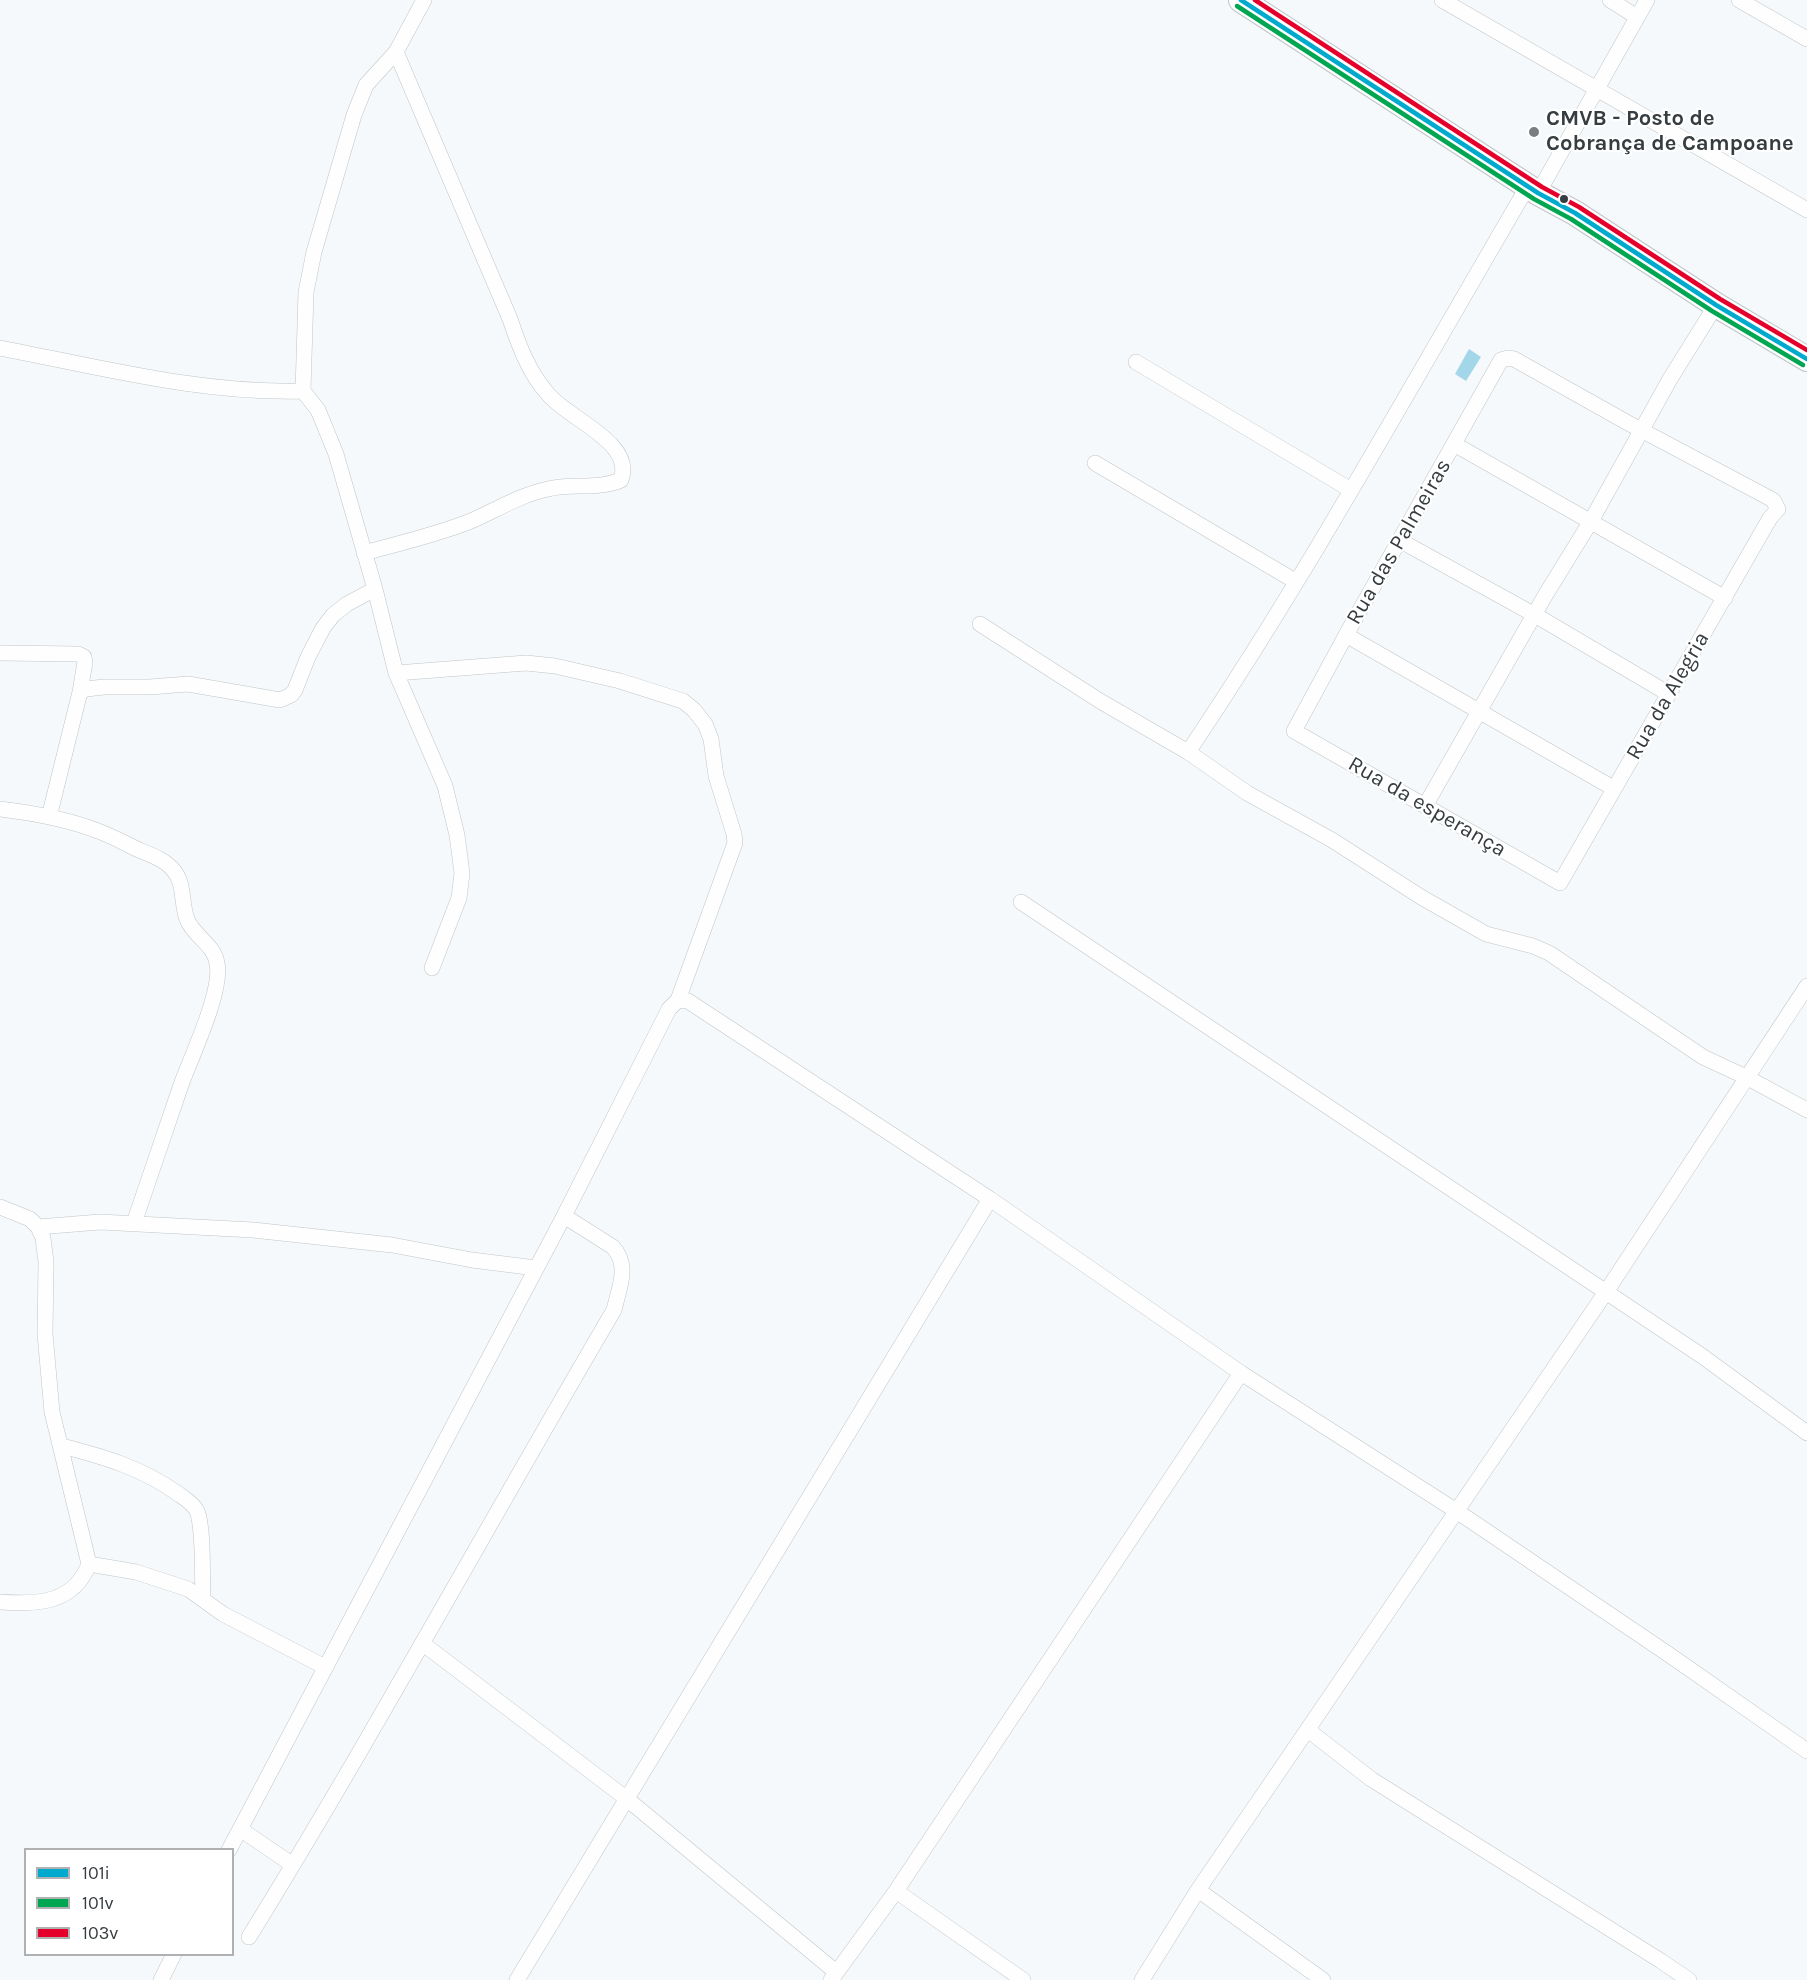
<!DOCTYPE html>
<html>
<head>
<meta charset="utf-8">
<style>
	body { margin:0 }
	#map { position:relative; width:1807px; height:1980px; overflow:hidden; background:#f5f9fb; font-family:Karla,sans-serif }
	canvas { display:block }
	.legend { position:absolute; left:24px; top:1848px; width:210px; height:108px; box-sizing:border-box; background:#fff; border:2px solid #afb1b3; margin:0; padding:8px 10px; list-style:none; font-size:18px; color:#363d40 }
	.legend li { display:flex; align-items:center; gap:12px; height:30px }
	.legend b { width:30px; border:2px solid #afb1b3 }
</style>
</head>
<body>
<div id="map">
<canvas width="1807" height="1980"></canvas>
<ul class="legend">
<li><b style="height:8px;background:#00a9ce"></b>101i</li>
<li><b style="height:8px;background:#00a651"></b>101v</li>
<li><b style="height:8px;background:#e4002b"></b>103v</li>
</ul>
</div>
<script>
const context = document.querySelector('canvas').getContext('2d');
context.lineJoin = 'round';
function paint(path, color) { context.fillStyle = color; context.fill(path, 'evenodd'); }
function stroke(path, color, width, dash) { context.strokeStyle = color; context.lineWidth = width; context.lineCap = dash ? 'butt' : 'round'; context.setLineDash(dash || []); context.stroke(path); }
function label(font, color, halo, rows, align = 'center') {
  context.font = font + ' Karla,sans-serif'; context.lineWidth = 4.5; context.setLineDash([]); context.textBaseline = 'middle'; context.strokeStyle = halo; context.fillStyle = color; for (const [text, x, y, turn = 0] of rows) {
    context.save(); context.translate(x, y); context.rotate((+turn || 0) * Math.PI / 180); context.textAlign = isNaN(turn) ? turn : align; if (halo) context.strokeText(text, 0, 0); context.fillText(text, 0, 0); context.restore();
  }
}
const water = new Path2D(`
	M1469 349 1481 357 1466 381 1455 374Z`);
const street = new Path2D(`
	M1442 0 1807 210
	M1610 0 1637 17
	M1739 0 1807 39
	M1538 193 1647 0
	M0 348C100 367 201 394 303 391L318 410 336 454 375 589 396 673 445 786 457 835 462 873 459 898 432 968
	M1508 358 1514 359 1628 423 1773 500 1778 509 1770 518 1560 883 1294 731 1346 635 1501 360Z
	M1136 362 1351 490
	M303 391 306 292 314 252 354 115 366 85 396 52 424 0
	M1454 444 1725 598
	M1095 463 1295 581
	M1399 540 1535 615 1669 694
	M364 553C400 543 436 535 471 521 496 510 520 495 548 489 572 483 597 490 621 480 635 442 568 419 548 394 529 373 519 346 510 319L396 52
	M980 624 1100 701 1188 752 1247 793 1332 840 1421 897 1486 934 1533 946 1549 953 1703 1057 1746 1077 1807 1110
	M1346 635 1613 788
	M0 653 78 654 84 657 85 662 80 692
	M1188 752C1311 569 1417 375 1528 186
	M1425 806 1546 594 1591 521 1670 379 1716 305
	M0 809C33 813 67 819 98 831 112 836 126 844 139 850 151 855 166 860 174 871 185 884 181 904 187 919 193 936 214 944 217 963 223 991 191 1057 181 1085 165 1131 150 1177 134 1223
	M49 817 80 692 86 689 104 687H150L188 684 280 700 291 695 295 690 308 657 323 628 333 615 347 604 375 589
	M1021 902 1702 1356 1807 1433
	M678 1000 688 1001 990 1199 1241 1373 1458 1512 1671 1656 1807 1751
	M0 1207 30 1219 38 1227 43 1238 46 1262 45 1334 52 1412 89 1564C74 1603 38 1605 0 1602
	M38 1227 100 1222 253 1230 392 1245 472 1260 536 1268
	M62 1446C104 1457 140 1467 177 1493 184 1498 193 1503 197 1511 204 1528 202 1578 203 1599
	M89 1564 136 1572 188 1589 223 1614 325 1667
	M422 1643 627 1799 836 1972
	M1308 1730 1371 1779 1661 1961 1689 1980
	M240 1829 293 1865
	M229 1850 564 1216 669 1009 678 1000 735 843 734 834 716 776 711 739 705 724 694 710 683 701 620 681 555 666 526 663 396 673
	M1198 1890 1323 1980
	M896 1891 1023 1980
	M249 1937C376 1731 491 1519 614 1310 619 1288 630 1266 613 1247L564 1216
	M161 1980 174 1954
	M517 1980 990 1199
	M831 1980 896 1891 1241 1373
	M1142 1980 1198 1890 1606 1292 1807 986`);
const primary = new Path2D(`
	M1241 0 1538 193 1575 213 1716 305 1807 359`);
const bus1 = new Path2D(`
	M1241 0 1538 193 1575 213 1716 305 1807 359`);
const bus2 = new Path2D(`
	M1237 6 1534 199 1571 219 1712 311 1803 365`);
const bus3 = new Path2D(`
	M1255 0 1542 187 1579 207 1720 299 1807 350`);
const markers = [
	[1534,132,6,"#797f81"],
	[1564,199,5,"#363d40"]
];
const poiNames = [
	["CMVB - Posto de",1546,119],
	["Cobrança de Campoane",1546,144]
];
const streetNames = [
	["Rua das Palmeiras",1399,542,-60],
	["Rua da Alegria",1668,696,-60],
	["Rua da esperança",1427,807,30]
];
paint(water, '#a4d6e9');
stroke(street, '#c0c5c7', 16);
stroke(primary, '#c0c5c7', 26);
stroke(street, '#fefefe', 15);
stroke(primary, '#fefefe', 24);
stroke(bus1, '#00a9ce', 4.5);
stroke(bus2, '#00a651', 4.5);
stroke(bus3, '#e4002b', 4.5);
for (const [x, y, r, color] of markers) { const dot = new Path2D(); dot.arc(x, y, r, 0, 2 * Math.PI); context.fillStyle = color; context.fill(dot); stroke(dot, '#fff', 2); }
label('bold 22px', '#363d40', '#fff', poiNames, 'left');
label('22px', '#363d40', '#fff', streetNames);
</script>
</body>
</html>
